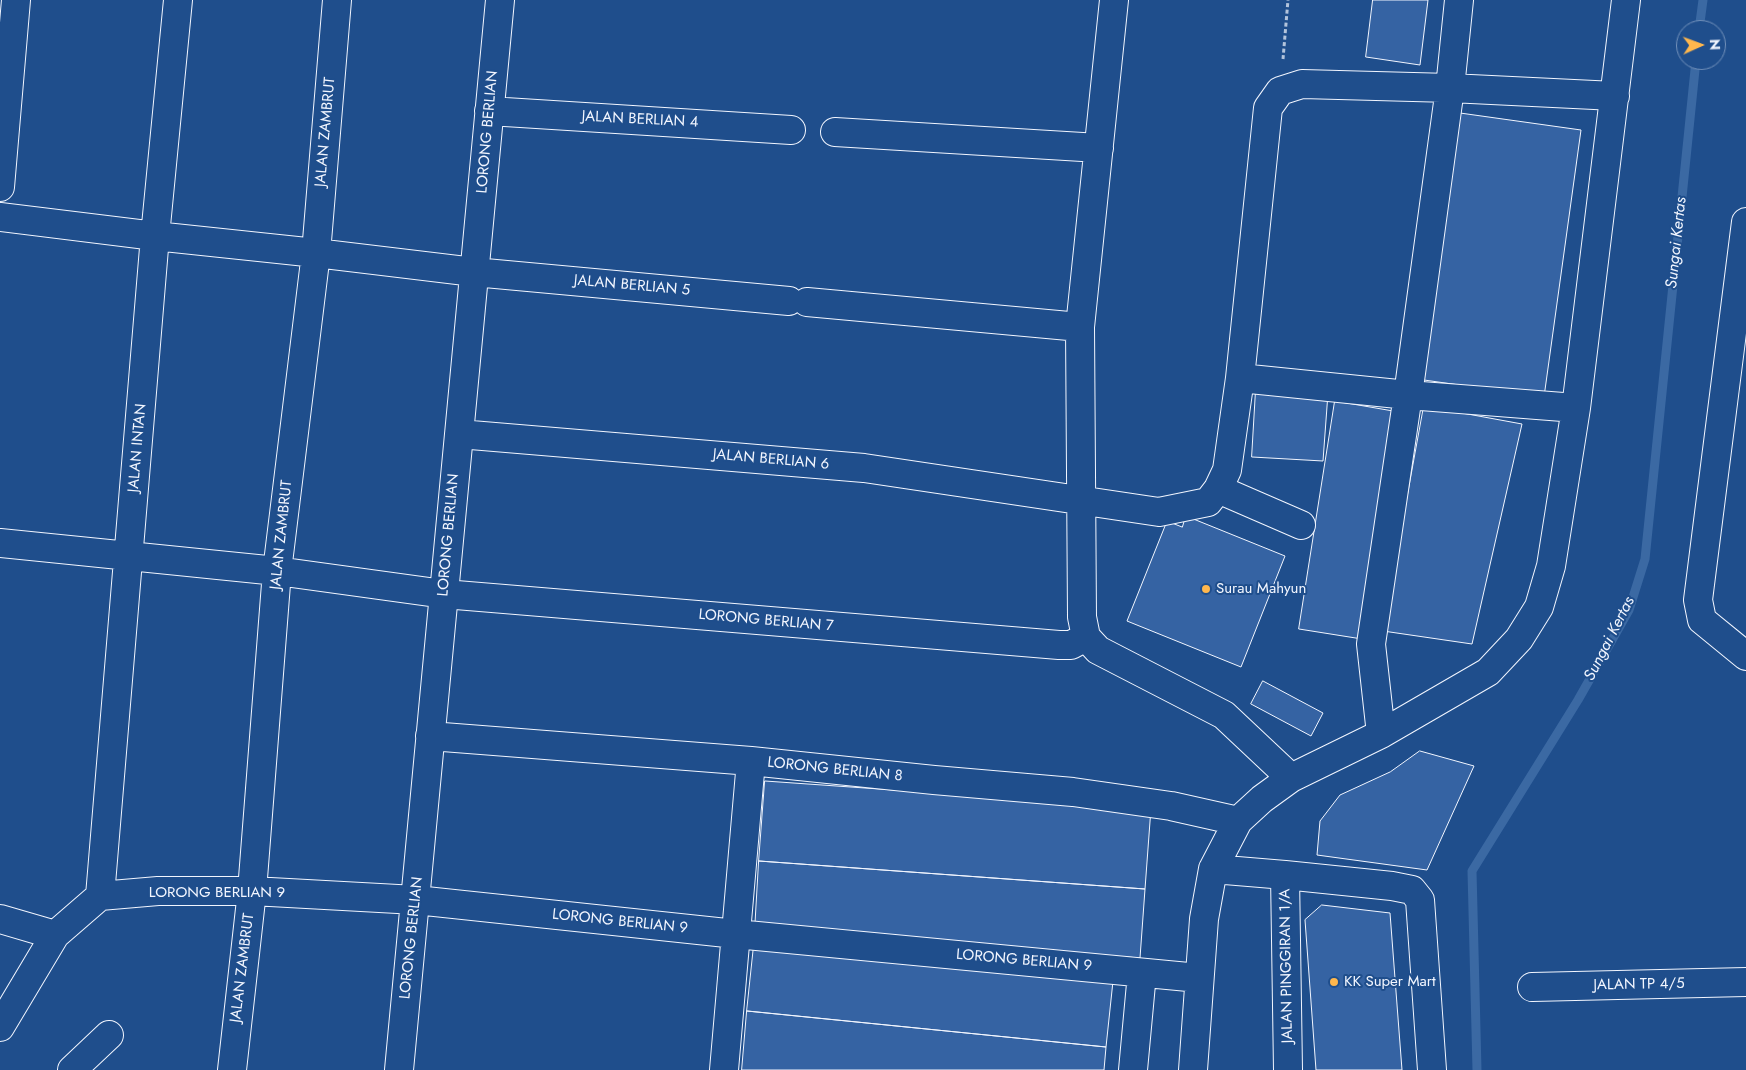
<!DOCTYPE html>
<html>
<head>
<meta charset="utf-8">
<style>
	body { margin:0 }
	#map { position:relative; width:1746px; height:1070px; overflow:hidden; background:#1f4e8c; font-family:Jost,sans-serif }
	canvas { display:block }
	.north { position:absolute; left:1676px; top:20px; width:50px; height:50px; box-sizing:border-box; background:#1f4e8c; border:1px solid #7391ba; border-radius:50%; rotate:88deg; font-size:14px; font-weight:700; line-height:20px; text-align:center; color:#f2f6ff }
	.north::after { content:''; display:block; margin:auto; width:18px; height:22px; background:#ffb74d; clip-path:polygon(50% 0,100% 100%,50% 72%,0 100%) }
</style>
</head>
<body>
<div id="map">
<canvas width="1746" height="1070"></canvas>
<div class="north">N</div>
</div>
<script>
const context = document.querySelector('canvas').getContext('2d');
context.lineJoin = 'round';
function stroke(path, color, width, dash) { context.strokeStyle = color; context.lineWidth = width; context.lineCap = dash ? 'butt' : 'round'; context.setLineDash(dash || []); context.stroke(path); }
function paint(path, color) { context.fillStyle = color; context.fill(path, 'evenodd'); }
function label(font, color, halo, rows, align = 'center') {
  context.font = font + ' Jost,sans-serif'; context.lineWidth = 4; context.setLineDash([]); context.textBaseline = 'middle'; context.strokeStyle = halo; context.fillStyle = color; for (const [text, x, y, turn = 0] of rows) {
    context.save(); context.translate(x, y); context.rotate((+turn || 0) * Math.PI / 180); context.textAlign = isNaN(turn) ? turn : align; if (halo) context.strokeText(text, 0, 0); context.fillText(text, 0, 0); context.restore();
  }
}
const stream = new Path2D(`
	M1699 30 1703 0
	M1477 1070 1472 871 1578 700 1629 610 1645 559 1696 60`);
const building = new Path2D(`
	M1373 0H1428L1420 65 1366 57Z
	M1460 113 1581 130 1544 397 1424 380Z
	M1256 389 1328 393 1323 461 1252 457Z
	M1335 401 1399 412 1362 639 1299 629Z
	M1424 406 1522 424 1472 644 1383 631Z
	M1186 516 1285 556 1241 667 1127 621 1167 521 1182 527Z
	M1263 681 1323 713 1311 736 1251 704Z
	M1420 751 1474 766 1427 870 1317 855 1320 821 1340 795 1390 772Z
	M765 781 1151 808 1145 889 759 861Z
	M759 861 1145 889 1140 958 755 930Z
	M1322 905 1390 913 1402 1070H1316L1305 920Z
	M754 945 1113 981 1106 1047 747 1011Z
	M747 1011 1106 1047 1104 1070H742Z`);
const path = new Path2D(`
	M1283 59 1288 0`);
const minor = new Path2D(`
	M1114 0 1080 327 1082 617 1086 637 1098 650 1224 715 1291 778
	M489 111 791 130
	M835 132 1099 148
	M0 187 16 0
	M0 217 155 236 316 253 474 272 789 301
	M1746 222 1698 600 1702 620 1746 656
	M807 302 1080 327
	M1240 378 1408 395 1576 408
	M459 434 864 468 1159 512 1208 502 1218 489 1227 470 1240 378 1268 108 1280 91 1302 84 1450 88 1615 96
	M1218 489 1301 525
	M0 543 277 571 444 594 1059 645H1071L1086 637
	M1381 734 1371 644 1408 395 1450 88 1459 0
	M430 736 751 761 934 780 1073 792 1171 806 1238 821
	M1213 869 1285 875 1288 1070
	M1285 875 1392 886 1412 890 1420 900 1432 1070
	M100 896 155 236 178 0
	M0 919 55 935
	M1532 987 1746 982
	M0 1027 55 935 100 896 158 891H252L416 900 736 934 1199 978
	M72 1070 109 1035
	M232 1070 252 891 277 571 316 253 337 0
	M399 1070 500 0
	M724 1070 751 761
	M1133 1070 1142 973
	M1193 1070 1204 919 1213 869 1238 821 1262 799 1291 778 1381 734 1488 672 1519 639 1539 607 1551 566 1576 408 1626 0`);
const markers = [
	[1206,589,5,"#ffb74d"],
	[1334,982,5,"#ffb74d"]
];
const streetNames = [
	["JALAN BERLIAN 4",640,120,3],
	["JALAN ZAMBRUT",326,132,-85],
	["LORONG BERLIAN",488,132,-85],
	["JALAN BERLIAN 5",632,286,5],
	["JALAN INTAN",138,448,-85],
	["JALAN BERLIAN 6",771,460,5],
	["JALAN ZAMBRUT",282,535,-84],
	["LORONG BERLIAN",449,535,-85],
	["LORONG BERLIAN 7",766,621,5],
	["LORONG BERLIAN 8",835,770,6],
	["LORONG BERLIAN 9",217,893],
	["LORONG BERLIAN 9",620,922,6],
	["LORONG BERLIAN",412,938,-84],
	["LORONG BERLIAN 9",1024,961,5],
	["JALAN PINGGIRAN 1/A",1287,966,-91],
	["JALAN ZAMBRUT",243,968,-83],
	["JALAN TP 4/5",1639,985,-1]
];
const poiNames = [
	["Surau Mahyun",1216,589],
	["KK Super Mart",1344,982]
];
const waterNames = [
	["Sungai Kertas",1677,243,-84],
	["Sungai Kertas",1610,639,-63]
];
stroke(stream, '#3b69a3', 9);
paint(building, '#3563a3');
stroke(building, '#f2f6ff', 1);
stroke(minor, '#f2f6ff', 30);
stroke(path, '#b3c4dc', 3, [4, 2.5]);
stroke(minor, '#1f4e8c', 28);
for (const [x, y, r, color] of markers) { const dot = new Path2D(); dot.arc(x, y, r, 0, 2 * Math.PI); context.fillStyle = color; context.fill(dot); stroke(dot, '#1f4e8c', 2); }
label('15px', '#f2f6ff', '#1f4e8c', streetNames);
label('15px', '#f2f6ff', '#1f4e8c', poiNames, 'left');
label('italic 16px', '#f2f6ff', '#1f4e8c', waterNames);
</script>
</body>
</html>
